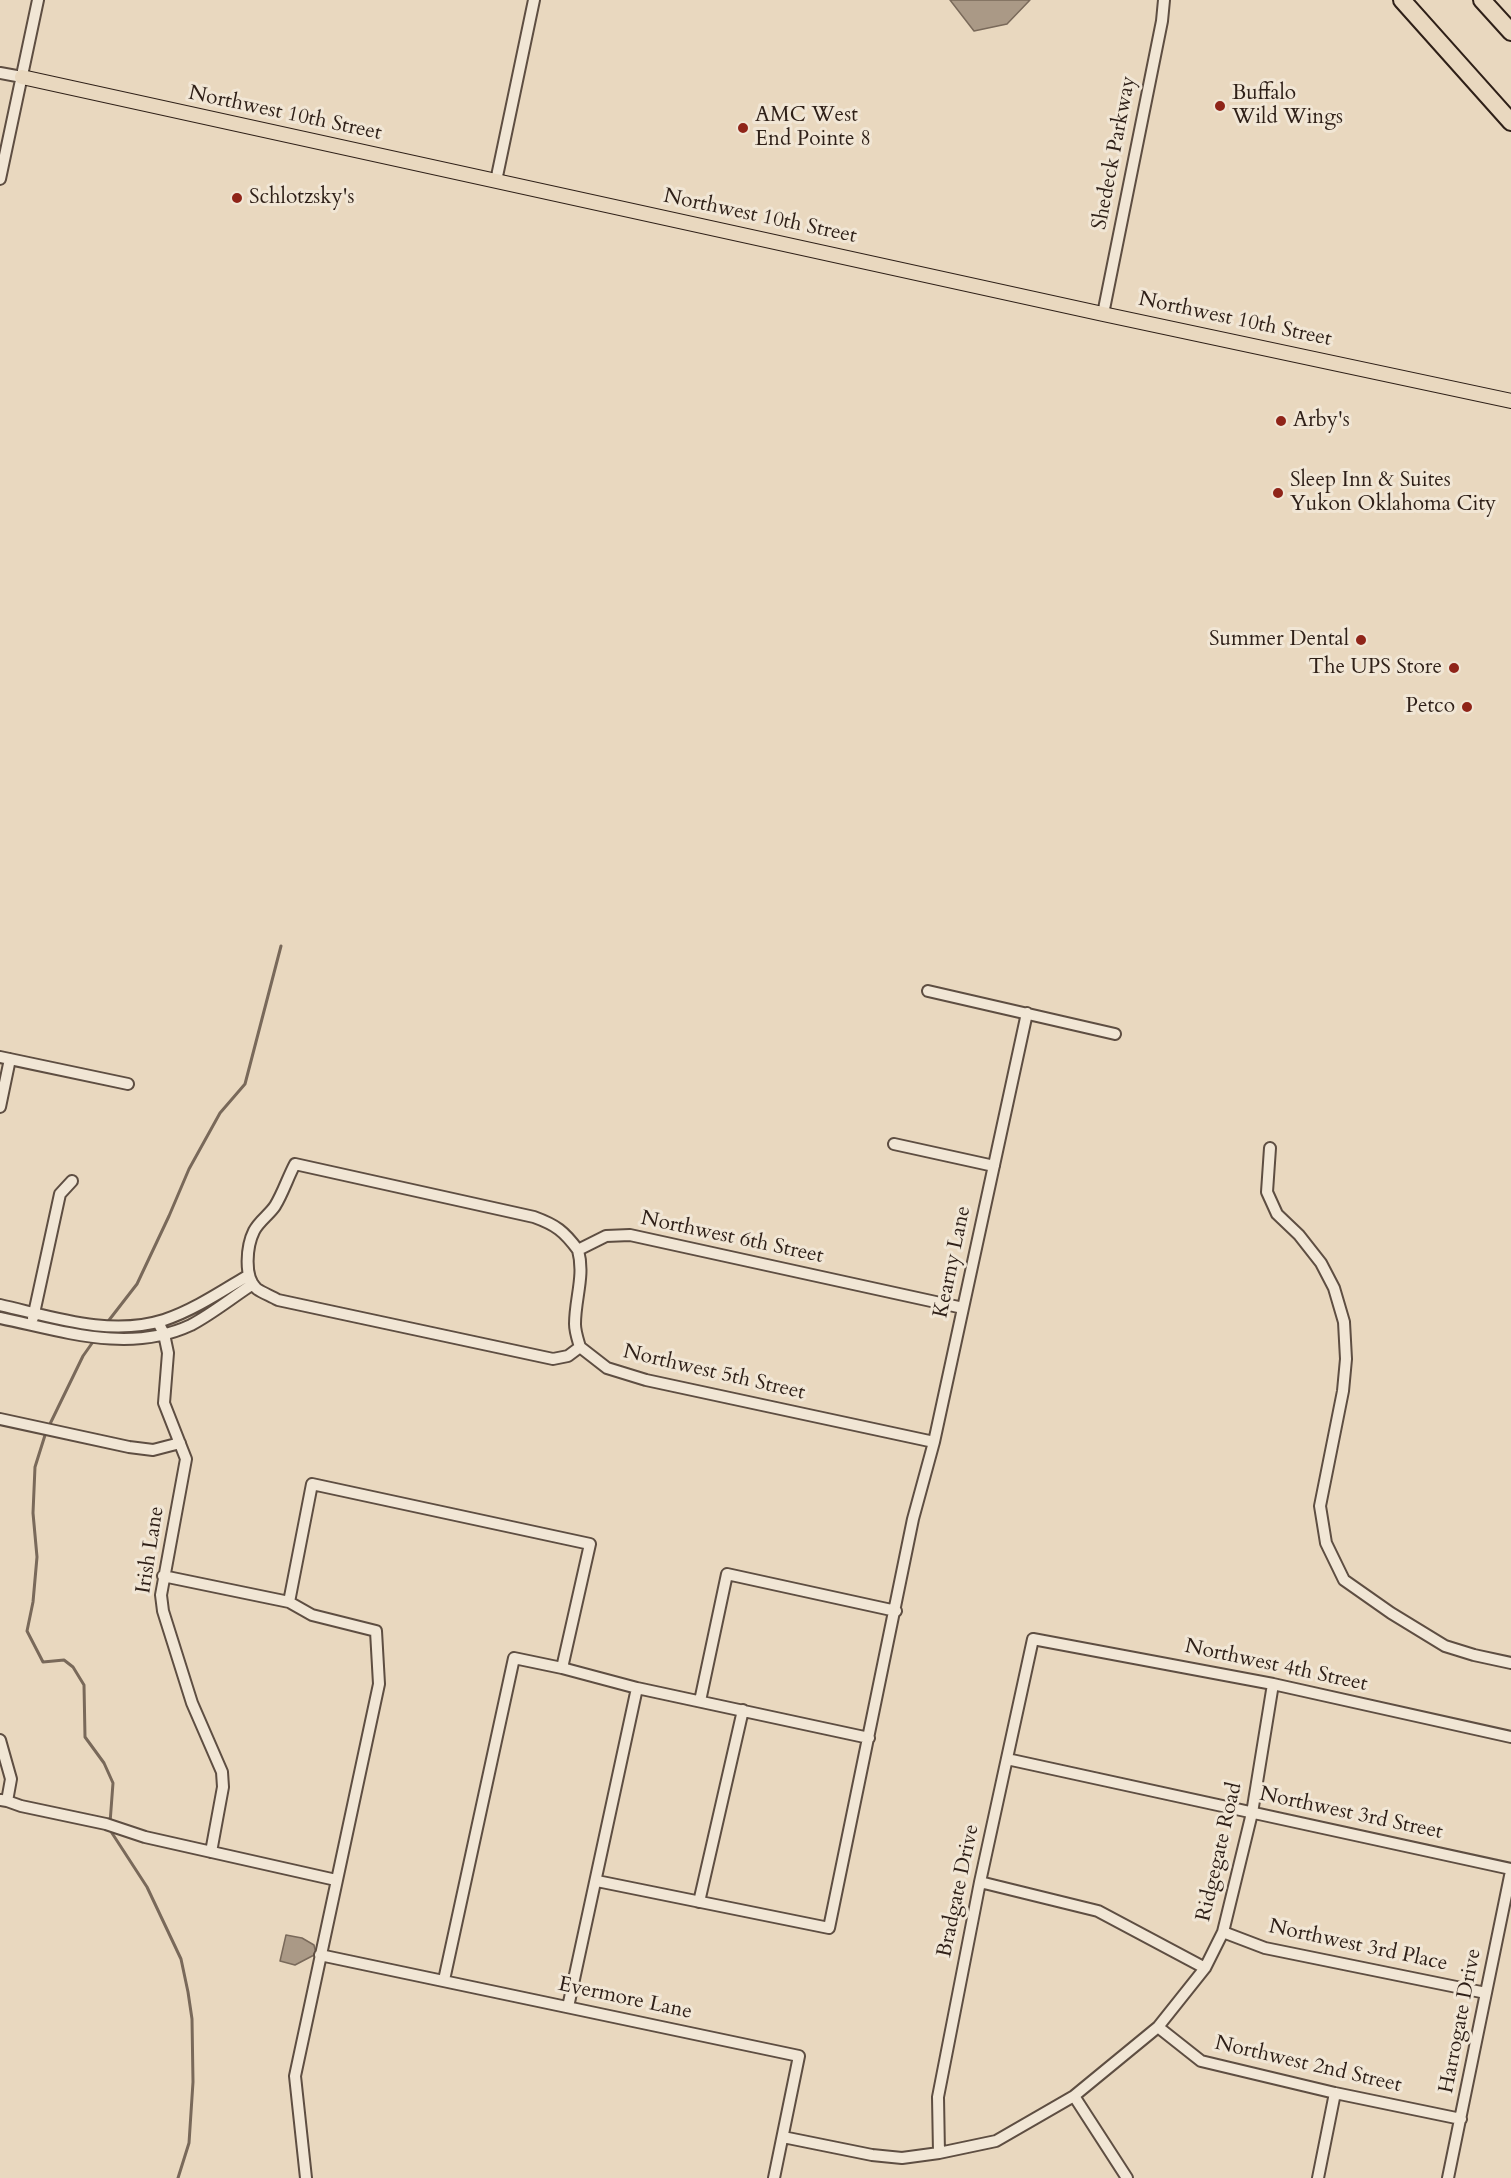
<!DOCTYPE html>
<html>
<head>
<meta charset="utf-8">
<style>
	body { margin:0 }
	canvas { display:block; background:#e9d8bf }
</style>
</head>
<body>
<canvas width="1511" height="2178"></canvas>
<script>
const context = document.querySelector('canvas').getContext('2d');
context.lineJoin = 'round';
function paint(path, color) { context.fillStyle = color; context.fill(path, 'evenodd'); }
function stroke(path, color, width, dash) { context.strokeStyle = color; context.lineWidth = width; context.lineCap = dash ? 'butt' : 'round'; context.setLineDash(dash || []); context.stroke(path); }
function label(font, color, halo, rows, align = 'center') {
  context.font = font + ' Cardo,serif'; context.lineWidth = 6; context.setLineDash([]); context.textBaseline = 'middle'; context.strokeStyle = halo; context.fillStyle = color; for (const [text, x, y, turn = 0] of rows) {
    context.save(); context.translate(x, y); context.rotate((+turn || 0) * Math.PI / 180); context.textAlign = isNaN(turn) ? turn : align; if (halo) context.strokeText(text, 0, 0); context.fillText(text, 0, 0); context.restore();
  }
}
const water = new Path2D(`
	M950 0H1030L1007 24 974 31Z
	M286 1935 302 1938 314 1945 316 1954 295 1965 280 1961Z`);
const stream = new Path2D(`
	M106 1324 137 1284 169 1216 189 1169 220 1113 245 1084 281 946
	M49 1426 83 1356 95 1339
	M46 1432 35 1467 33 1513 37 1557 33 1602 27 1631 43 1662 64 1660 73 1667 84 1685 85 1737 104 1763 113 1783 110 1823
	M110 1830 147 1887 181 1959 188 1992 192 2019 193 2082 189 2143 178 2178`);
const minor = new Path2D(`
	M0 73 22 77
	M0 179 38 0
	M496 181 534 0
	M1103 314 1162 21 1164 0
	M928 991 1115 1034
	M0 1057 128 1084
	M0 1107 10 1059
	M894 1144 994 1166
	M1270 1148 1267 1192 1277 1214 1299 1235 1321 1263 1334 1288 1344 1322 1346 1359 1343 1391 1320 1506 1326 1543 1344 1580 1391 1613 1445 1646 1474 1655 1511 1663
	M578 1250C585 1276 575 1298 575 1324 575 1332 578 1340 580 1347
	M0 1305C53 1317 110 1337 164 1320 194 1310 222 1291 249 1275
	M0 1318C63 1331 129 1354 191 1325 212 1314 233 1297 253 1284
	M33 1318 60 1194 72 1181
	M158 1322 164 1334 168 1353 164 1403 186 1459 161 1595 163 1611 192 1703 222 1772 223 1787 211 1852
	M0 1419 129 1447 153 1450 180 1443
	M934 1442 646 1380 607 1368 580 1347 568 1356 553 1359 278 1300C271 1296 263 1293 257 1289 243 1277 247 1245 254 1231 259 1221 269 1215 275 1206 283 1193 288 1177 295 1164L534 1217C556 1225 564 1231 578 1250L606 1236 630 1235 963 1308
	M163 1576 289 1602 312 1615 376 1631 379 1684 295 2076 306 2178
	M289 1602 312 1484 590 1544 562 1668
	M700 1701 727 1574 896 1611
	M0 1740 11 1779 7 1801 1 1800
	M1007 1759 1511 1869
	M7 1801 21 1806 106 1824 145 1837 336 1880
	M597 1881 829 1928 913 1519 934 1442 1027 1013
	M980 1882 1098 1911 1205 1968
	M699 1902 743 1710
	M1223 1932 1265 1948 1486 1993
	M320 1955 799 2056 774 2178
	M444 1980 514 1658 562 1668 637 1688 869 1738
	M568 2007 637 1688
	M1158 2027 1201 2061 1335 2093 1461 2119
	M1074 2096 1127 2178
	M783 2137 872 2155 902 2158 939 2153 996 2141 1074 2096 1158 2027 1205 1968 1223 1932 1252 1813 1273 1684
	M939 2153 938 2097 980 1882 1033 1639 1273 1684 1511 1737
	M1318 2178 1335 2093
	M1448 2178 1511 1871`);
const major = new Path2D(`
	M22 77 1103 314 1511 401`);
const highway = new Path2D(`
	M1402 0 1511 122
	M1482 0 1511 32`);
const markers = [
	[1220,106,6,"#8f2418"],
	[743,128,6,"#8f2418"],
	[237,198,6,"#8f2418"],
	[1281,421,6,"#8f2418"],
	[1278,493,6,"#8f2418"],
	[1361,640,6,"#8f2418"],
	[1454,668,6,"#8f2418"],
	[1467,707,6,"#8f2418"]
];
const poiNames = [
	["Buffalo",1232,94],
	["Wild Wings",1232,118],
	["AMC West",755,116],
	["End Pointe 8",755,140],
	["Schlotzsky's",249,198],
	["Arby's",1293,421],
	["Sleep Inn & Suites",1290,481],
	["Yukon Oklahoma City",1290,505],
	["Summer Dental",1349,640,"right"],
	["The UPS Store",1442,668,"right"],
	["Petco",1455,707,"right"]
];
const streetNames = [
	["Northwest 10th Street",285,114,12],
	["Shedeck Parkway",1115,153,-79],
	["Northwest 10th Street",760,217,12],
	["Northwest 10th Street",1235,320,12],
	["Northwest 6th Street",732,1238,12],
	["Kearny Lane",953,1262,-78],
	["Northwest 5th Street",714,1373,13],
	["Irish Lane",151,1550,-81],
	["Northwest 4th Street",1276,1666,12],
	["Northwest 3rd Street",1351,1814,12],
	["Ridgegate Road",1220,1852,-77],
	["Bradgate Drive",959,1891,-78],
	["Northwest 3rd Place",1358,1946,12],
	["Evermore Lane",625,1999,12],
	["Harrogate Drive",1461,2021,-79],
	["Northwest 2nd Street",1308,2065,13]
];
paint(water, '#aa9986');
stroke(water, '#79695a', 1.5);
stroke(stream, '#79695a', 3);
stroke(minor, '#5e4e42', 14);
stroke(major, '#2f2018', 16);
stroke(highway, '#2f2018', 20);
stroke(minor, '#f1e6d5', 10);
stroke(major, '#e9d8bf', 14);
stroke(highway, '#e9d8bf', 16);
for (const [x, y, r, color] of markers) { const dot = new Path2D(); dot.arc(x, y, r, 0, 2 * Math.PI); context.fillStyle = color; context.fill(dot); stroke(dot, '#f1e6d5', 2); }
label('21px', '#2f2018', '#f1e6d5', poiNames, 'left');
label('21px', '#2f2018', '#f1e6d5', streetNames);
</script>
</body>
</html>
